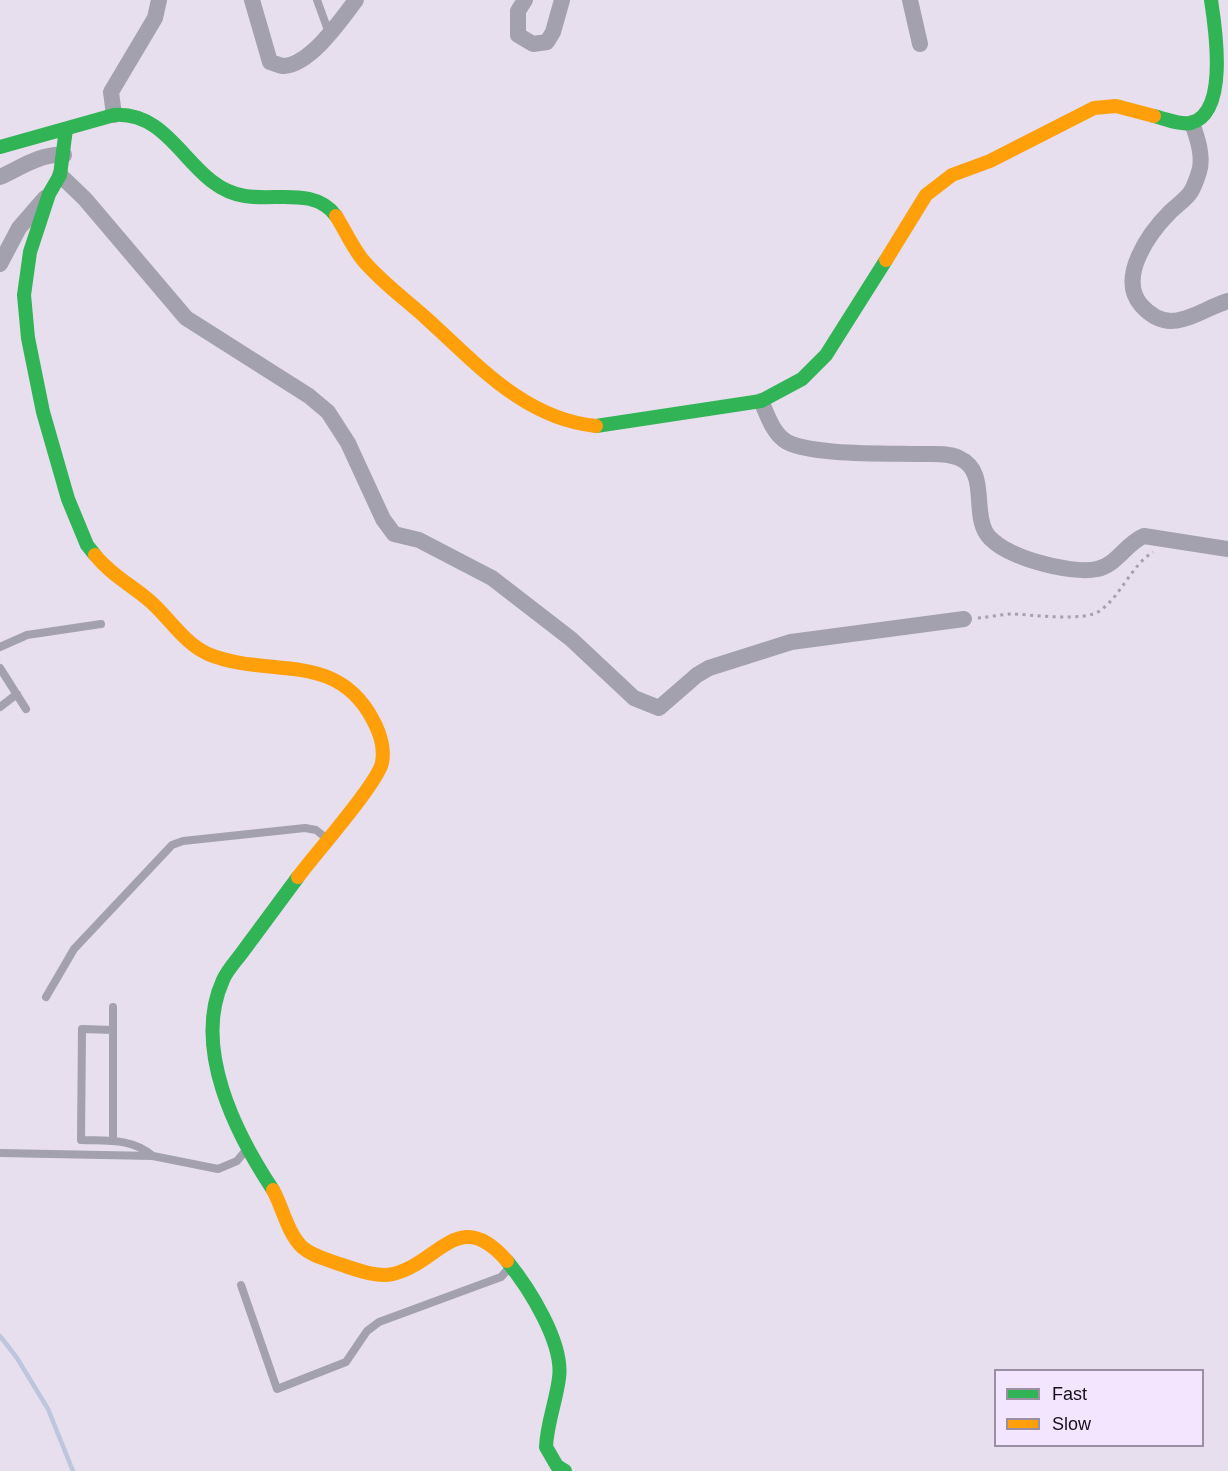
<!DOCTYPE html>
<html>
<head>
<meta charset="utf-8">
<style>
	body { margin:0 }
	#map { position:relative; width:1228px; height:1471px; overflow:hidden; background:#e7deee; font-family:Helvetica,sans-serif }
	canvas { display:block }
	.legend { position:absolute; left:994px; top:1369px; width:210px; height:78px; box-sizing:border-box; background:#f3e5fe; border:2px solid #9b90a3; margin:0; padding:8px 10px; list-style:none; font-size:18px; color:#16101b }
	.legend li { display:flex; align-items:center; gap:12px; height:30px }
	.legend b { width:30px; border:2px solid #9b90a3 }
</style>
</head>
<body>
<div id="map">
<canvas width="1228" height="1471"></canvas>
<ul class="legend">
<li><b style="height:8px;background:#30b455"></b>Fast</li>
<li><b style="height:8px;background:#ff9f0a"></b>Slow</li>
</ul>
</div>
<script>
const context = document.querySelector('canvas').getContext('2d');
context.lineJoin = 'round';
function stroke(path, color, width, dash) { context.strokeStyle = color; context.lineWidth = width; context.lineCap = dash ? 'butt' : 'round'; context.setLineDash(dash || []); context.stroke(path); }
const stream = new Path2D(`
	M0 1336 17 1358 48 1409 73 1471`);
const path = new Path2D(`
	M978 618C988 617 999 615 1010 614 1031 614 1085 623 1101 610 1122 594 1131 566 1153 552`);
const lane = new Path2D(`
	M317 0 329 33
	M0 647 27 635 101 624
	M0 668 26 709
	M0 707 17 694
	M46 997 74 949 172 845 183 841 305 828 316 830 326 838
	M113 1030 82 1029 81 1140C108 1141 132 1138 153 1156
	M113 1141V1007
	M0 1153 153 1156 218 1169 237 1161 246 1150
	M241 1285 277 1389 346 1362 367 1331 379 1322 501 1277 510 1267`);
const street = new Path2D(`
	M252 0 270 62C274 63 280 66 284 66 311 64 341 20 356 0
	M525 0 518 11V35L533 44 547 42 553 32 562 0
	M910 0 920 44
	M114 115 111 92 155 18 159 0
	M1192 123C1197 137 1204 157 1199 172 1197 178 1194 188 1190 193 1185 200 1176 206 1170 212 1150 232 1117 277 1141 305 1170 338 1196 311 1228 301
	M60 175 85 199 186 318 309 396 328 412 348 443 383 519 394 534 419 540 492 578 571 639 634 698 659 708 697 675 709 668 791 642 964 619
	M0 177C20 168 41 153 64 155
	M0 264 19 228 45 198
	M761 401C767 414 772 431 784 440 805 456 893 453 923 454 935 454 948 453 959 458 988 471 973 508 985 531 997 556 1071 575 1097 569 1116 566 1126 543 1144 536L1228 549`);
const fast = new Path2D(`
	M1154 116C1166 119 1179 125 1191 123 1228 113 1216 32 1211 0
	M66 129 60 175 49 194 30 252 24 295 28 338 43 412 68 499 87 545 95 555
	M0 147 114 115C175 111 189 188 245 196 276 201 315 187 336 216
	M596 426 761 401 802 379 826 355 886 260
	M273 1190C236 1134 192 1048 223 980 227 970 237 960 244 950 262 926 280 901 298 877
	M507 1261C529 1288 564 1343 559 1378 556 1402 547 1423 546 1447L557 1466 565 1471`);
const slow = new Path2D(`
	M336 216C345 230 351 245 362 259 381 282 404 298 426 318 476 363 524 419 596 426
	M886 260 926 195 952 175 990 161 1094 108 1116 106 1154 116
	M95 555C111 575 133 586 151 602 170 619 184 643 208 654 268 679 336 649 373 720 380 733 385 747 382 763 377 784 315 854 298 877
	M273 1190C283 1208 287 1232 302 1247 312 1256 326 1259 339 1264 355 1269 376 1278 393 1274 439 1263 459 1205 507 1261`);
stroke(stream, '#bec6de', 4.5);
stroke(path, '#a4a0ac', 3, [3, 4.5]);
stroke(lane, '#a2a1ad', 8);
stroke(street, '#a2a1ad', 16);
stroke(fast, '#30b455', 14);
stroke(slow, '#ff9f0a', 14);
</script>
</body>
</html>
